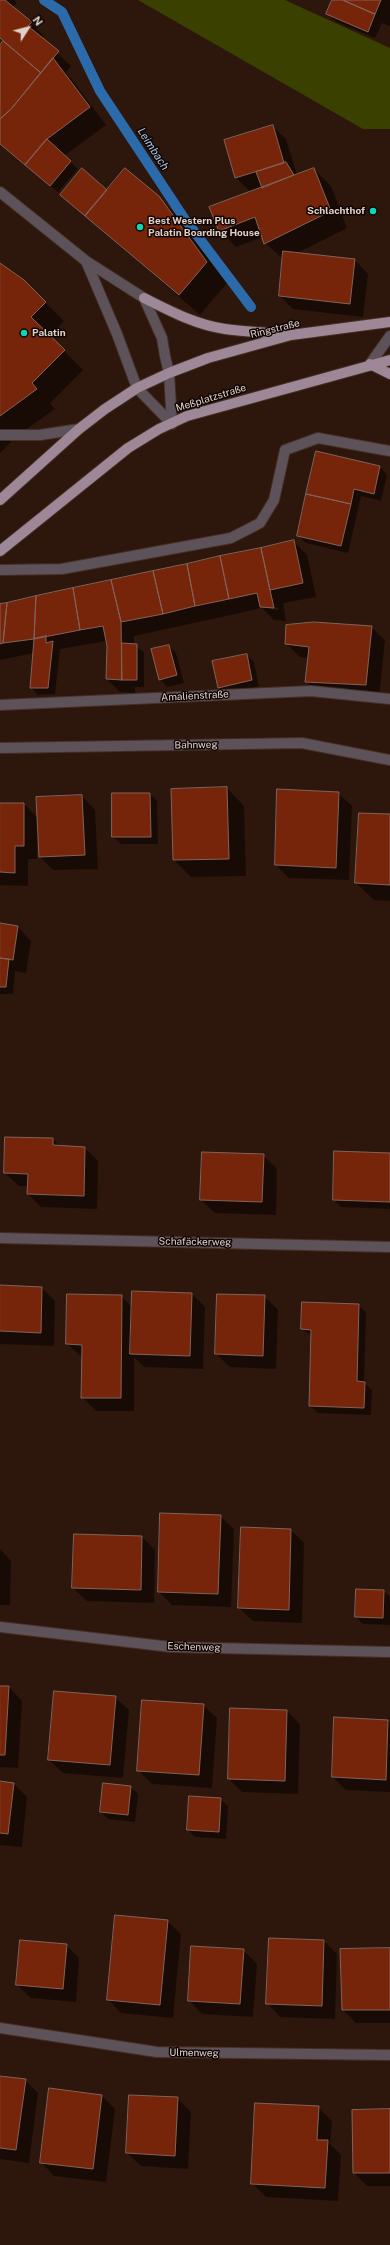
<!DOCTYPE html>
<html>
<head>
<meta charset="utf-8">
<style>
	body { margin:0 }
	#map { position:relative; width:390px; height:2245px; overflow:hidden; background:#2d160c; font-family:"Public Sans",sans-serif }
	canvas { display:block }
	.north { position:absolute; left:8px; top:8px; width:40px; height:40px; -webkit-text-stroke:3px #0e0503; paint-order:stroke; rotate:54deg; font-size:11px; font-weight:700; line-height:16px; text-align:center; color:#e1d1c9 }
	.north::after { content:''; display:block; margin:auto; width:14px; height:18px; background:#e1d1c9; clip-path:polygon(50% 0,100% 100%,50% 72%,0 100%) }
</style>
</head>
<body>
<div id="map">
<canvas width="390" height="2245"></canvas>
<div class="north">N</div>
</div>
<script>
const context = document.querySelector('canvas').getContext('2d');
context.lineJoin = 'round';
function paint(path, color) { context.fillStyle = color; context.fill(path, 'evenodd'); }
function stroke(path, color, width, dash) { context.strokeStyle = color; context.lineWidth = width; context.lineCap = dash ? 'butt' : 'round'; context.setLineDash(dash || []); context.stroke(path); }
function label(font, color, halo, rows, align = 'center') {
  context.font = font + ' "Public Sans",sans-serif'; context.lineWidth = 3; context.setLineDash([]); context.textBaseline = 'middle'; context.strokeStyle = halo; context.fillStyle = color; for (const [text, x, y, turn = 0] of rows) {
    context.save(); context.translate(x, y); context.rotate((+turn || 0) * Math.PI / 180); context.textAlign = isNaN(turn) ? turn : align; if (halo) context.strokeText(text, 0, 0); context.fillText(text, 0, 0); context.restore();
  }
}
const green = new Path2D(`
	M138 0H285L390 48V129H363Z`);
const shadow = new Path2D(`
	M0 0H14L17 3 12 8 31 23 44 36 42 39 71 66 66 72 106 125 64 156 78 169 58 192 0 145V47L4 42 0 39Z
	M333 0H390V24L389 26 382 23 375 38 335 21 327 14Z
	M272 126 286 139 297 175 314 169 331 186 347 228 295 254 355 260 368 274 363 317 293 309 280 296 284 260 265 243 263 237 236 247 219 230 255 191H250L236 178 225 140Z
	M107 191 158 197 179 218 227 283 200 315 94 223Z
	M0 264 24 281 64 321 49 336 83 370 50 403 55 409 18 435 0 453Z
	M317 453 380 467 387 475 381 501 361 496 348 553 306 543 298 535Z
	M293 541 307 555 316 597 283 603 286 621 274 620 262 608 134 636V645L144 652V687H135V693L120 692 107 679V641L60 649 55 694 38 695 31 687 34 653 0 660V606ZM270 607 279 608 278 610 270 609Z
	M371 627 385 640 379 698 320 695 306 681 309 658 300 657 286 643Z
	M169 646 176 653 184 683 167 687 160 679Z
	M246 655 254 662 259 687 226 694 219 687Z
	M227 788 244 806 246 876 191 877 174 860 172 790Z
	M338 793 352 806 349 880 289 878 276 865Z
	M150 794 157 801 158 844H121L113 837Z
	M82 796 95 810 98 869 53 870 40 857 39 838H37V859H28V886L0 885V804H24L38 818Z
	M390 815V901L374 900 356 883Z
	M0 924 18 927 31 941 26 973 15 971 13 994H0Z
	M53 1139 60 1147 85 1148 98 1161 97 1209 41 1207 28 1194V1186H19L5 1173Z
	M390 1154V1209L341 1207 334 1200Z
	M263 1155 277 1169 276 1215 215 1213 201 1200Z
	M0 1286 42 1288 55 1301 54 1346 0 1344Z
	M192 1294 205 1307 203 1369 144 1367 134 1357V1411H96L82 1397 83 1358 67 1344 68 1295 121 1296 133 1308Z
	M264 1296 278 1310 276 1369 230 1367 216 1354Z
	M358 1305 366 1312 364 1383 372 1390 371 1415 318 1413 310 1406 312 1336 302 1329Z
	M220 1516 234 1529 231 1607 172 1605 159 1592Z
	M242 1528 291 1530 304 1543 302 1623 253 1621 239 1608Z
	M75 1535 142 1537 155 1550 154 1603 87 1601 73 1588Z
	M0 1549 11 1561 10 1605H0Z
	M384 1591 390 1597V1625L363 1624 356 1617Z
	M0 1687H9L22 1701 18 1768 0 1767Z
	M115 1697 129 1710 123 1778 63 1773 49 1760Z
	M203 1705 217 1718 212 1788 152 1784 138 1770Z
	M287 1711 300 1724 298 1794 242 1792 229 1779Z
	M388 1721 390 1723V1792L346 1790 333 1777Z
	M0 1782 14 1784 27 1797 22 1847 0 1845Z
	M130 1787 138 1794 135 1822 108 1819 101 1812Z
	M220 1799 228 1806 226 1839 195 1837 188 1830Z
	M167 1921 181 1934 173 2018 121 2013 108 1999Z
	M324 1941 337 1954 335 2019 280 2017 267 2003Z
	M66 1945 79 1958 76 2002 31 1998 17 1985Z
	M390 1949V2023H356L343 2010Z
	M243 1950 257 1964 253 2017 202 2014 189 2000Z
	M0 2077 25 2080 38 2093 29 2163 0 2159Z
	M102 2096 115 2109 106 2182 54 2176 41 2162Z
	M177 2098 191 2112 188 2169 141 2166 127 2153Z
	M318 2107 332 2121 330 2144 341 2155 338 2201 266 2197 252 2183Z
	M390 2110V2186H367L354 2173Z`);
const stream = new Path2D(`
	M44 0 62 12 100 91 184 218 251 307`);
const building = new Path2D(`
	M0 0H5L32 22 28 26 59 51 41 73 0 38Z
	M332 0H343L375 14 368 32 326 14Z
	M343 0H381L375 14Z
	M3 41 41 73 11 109 0 119V45Z
	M53 58 90 107 47 139 25 165 0 144V119L11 109Z
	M273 125 284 163 235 178 224 140Z
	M47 139 71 161 50 186 25 165Z
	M286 162 294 175 262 188 256 172Z
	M82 168 107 190 85 216 60 195Z
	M125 168 159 196 207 262 179 295 85 216Z
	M314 168 331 211 264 244 255 217 219 231 209 207Z
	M283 251 355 259 350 304 279 296Z
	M0 263 24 280 46 302 31 317 65 350 32 383 37 389 0 416Z
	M316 451 380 466 374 494 354 489 351 504 306 494Z
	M306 494 351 504 341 546 297 536Z
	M294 540 303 583 270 590 261 548Z
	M261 548 270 590 274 608 260 607 257 593 229 599 220 556Z
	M220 556 229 599 195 606 187 564Z
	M187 564 195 606 163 614 153 571Z
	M153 571 163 614 121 622 111 580Z
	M111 580 121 622 122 680 106 679 107 646 103 626 80 630 73 588Z
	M73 588 80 630 34 639 36 596Z
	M36 596 34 639 3 643 7 603Z
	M7 603 3 643 0 644V604Z
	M314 622 372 626 366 685 305 682 309 647 285 644 286 625Z
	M46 636V643L53 641 48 688H30L34 639Z
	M122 643 137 644V680H122Z
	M169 645 177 675 159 680 151 649Z
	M247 654 252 680 218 688 212 661Z
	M227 787 229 859 173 860 171 789Z
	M277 789 339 792 336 868 275 865Z
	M112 793H150L151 837H112Z
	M82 795 85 855 39 857 36 797Z
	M0 803H24V846H15V873L0 872Z
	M359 813 390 814V885L355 883Z
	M0 923 18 926 13 960 0 958Z
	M0 958 9 959 6 987H0Z
	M5 1137 53 1138V1145L85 1147 84 1196 27 1194 28 1174 4 1173Z
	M334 1151 390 1153V1202L333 1200Z
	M202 1152 264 1154 262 1202 200 1200Z
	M0 1285 42 1287 41 1333 0 1331Z
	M132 1291 192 1293 190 1356 130 1354Z
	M67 1294 122 1295 121 1398H81L82 1345 66 1344Z
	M217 1294 265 1295 263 1356 215 1354Z
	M302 1302 359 1304 357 1381 365 1382 364 1408 309 1406 311 1330 301 1329Z
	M160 1513 221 1515 218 1594 158 1592Z
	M241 1527 291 1529 289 1610 238 1608Z
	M74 1534 142 1536 141 1590 72 1588Z
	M356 1589 384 1590 383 1618 355 1617Z
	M0 1686H9L5 1755H0Z
	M54 1691 116 1696 110 1765 48 1760Z
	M142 1700 204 1704 199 1775 137 1771Z
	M230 1708 287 1710 285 1781 228 1779Z
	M334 1717 388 1720 386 1780 332 1777Z
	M0 1781 14 1783 8 1834 0 1833Z
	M103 1783 131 1786 128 1815 100 1812Z
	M189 1796 221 1798 219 1832 187 1830Z
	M115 1915 168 1920 160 2005 107 2000Z
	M269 1938 324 1940 322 2006 266 2004Z
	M20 1940 67 1944 63 1989 16 1985Z
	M191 1946 244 1949 240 2004 188 2001Z
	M390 1948V2010H342L340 1949Z
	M0 2076 26 2079 16 2150 0 2148Z
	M49 2088 102 2095 93 2169 40 2163Z
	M129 2095 178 2097 175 2156 126 2153Z
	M255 2103 319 2106 317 2140H328L325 2188 251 2184Z
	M390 2109V2173H353L352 2110Z`);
const minor = new Path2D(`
	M0 192 86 261 144 298 162 338 165 356 169 373 172 424
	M86 261 117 334 137 388 172 424
	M370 364 390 336
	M0 435H40L79 429
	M0 570 62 569 231 538 260 523 274 500 285 450 318 438 390 451
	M0 705 311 691 390 699
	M0 748 302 743 390 760
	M0 1238 390 1247
	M0 1627 171 1647 390 1652
	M0 2028 157 2052 390 2055`);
const major = new Path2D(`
	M144 298C170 311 196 325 225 329 246 332 267 332 287 335
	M370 364 390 374
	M0 500 79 429 105 409 137 388 169 373 208 358 291 335 390 322
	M0 551 128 448 159 429 187 416 390 360`);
const markers = [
	[373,211,4,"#0fd5b4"],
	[140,227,4,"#0fd5b4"],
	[24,333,4,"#0fd5b4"]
];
const poiNames = [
	["Schlachthof",365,211,"right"],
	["Best Western Plus",148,221],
	["Palatin Boarding House",148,233],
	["Palatin",32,333]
];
const streetNames = [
	["Ringstraße",275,329,-14],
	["Meßplatzstraße",211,398,-17],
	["Amalienstraße",195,696,-3],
	["Bahnweg",196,745,-1],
	["Schafäckerweg",195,1242,1],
	["Eschenweg",194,1647,2],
	["Ulmenweg",194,2053,1]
];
const waterNames = [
	["Leimbach",153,149,57]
];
paint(green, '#394000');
paint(shadow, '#0007');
stroke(stream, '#2c6bab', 10);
paint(building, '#77250a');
stroke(building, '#81635a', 1);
stroke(minor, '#463026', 12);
stroke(major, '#463026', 12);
stroke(minor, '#5d525a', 10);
stroke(major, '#9e8898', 10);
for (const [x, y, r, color] of markers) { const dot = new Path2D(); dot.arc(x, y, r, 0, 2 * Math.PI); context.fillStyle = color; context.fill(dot); stroke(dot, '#0e0503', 1.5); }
label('bold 10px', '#e1d1c9', '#0e0503', poiNames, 'left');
label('10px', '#e1d1c9', '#0e0503', streetNames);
label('italic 11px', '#accbef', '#0e0503', waterNames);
</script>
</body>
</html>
